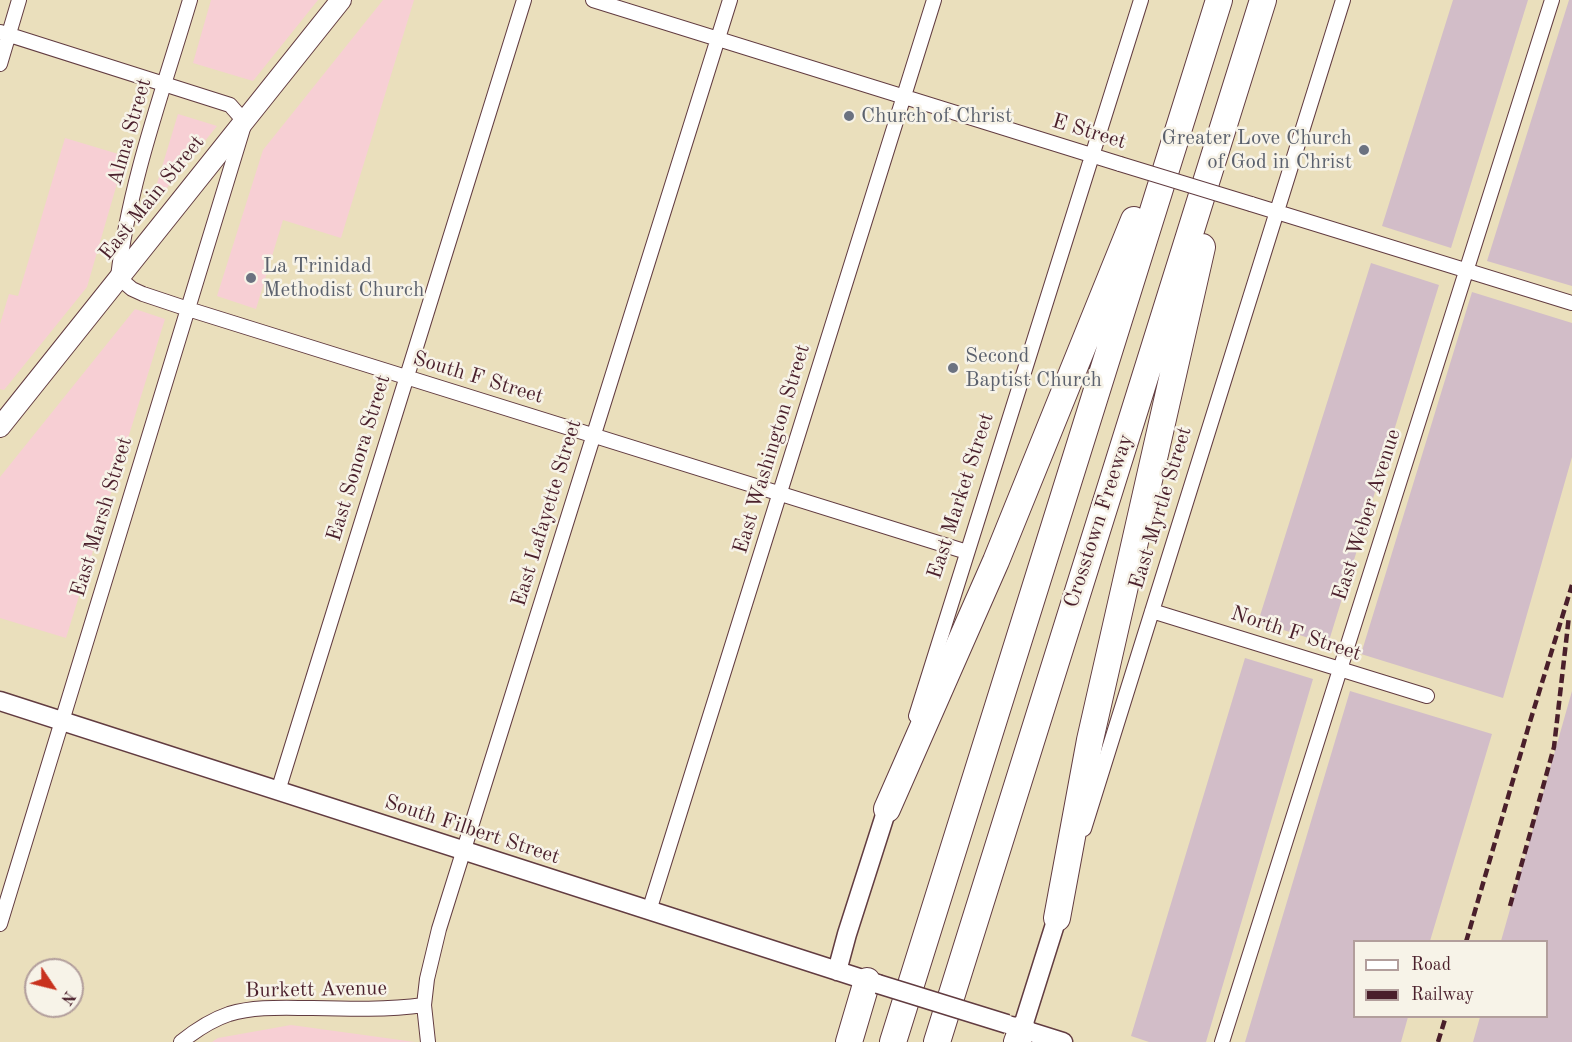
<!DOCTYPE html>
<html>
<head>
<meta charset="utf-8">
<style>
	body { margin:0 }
	#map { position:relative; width:1572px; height:1042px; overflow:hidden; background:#eadfbc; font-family:"Old Standard TT",serif }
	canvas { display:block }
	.legend { position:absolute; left:1353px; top:940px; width:195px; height:78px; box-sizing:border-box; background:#f7f3e8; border:2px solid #b29e9c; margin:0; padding:8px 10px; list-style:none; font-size:18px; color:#4a1f2b }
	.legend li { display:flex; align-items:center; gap:12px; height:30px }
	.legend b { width:30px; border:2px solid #b29e9c }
	.north { position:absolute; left:24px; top:958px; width:60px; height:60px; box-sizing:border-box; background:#f7f3e8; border:2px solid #b29e9c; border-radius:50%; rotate:125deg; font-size:16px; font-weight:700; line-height:24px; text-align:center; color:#4a1f2b }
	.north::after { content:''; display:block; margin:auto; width:21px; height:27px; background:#c8321e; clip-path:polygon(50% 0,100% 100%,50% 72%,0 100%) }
</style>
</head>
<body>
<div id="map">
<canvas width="1572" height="1042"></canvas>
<ul class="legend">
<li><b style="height:8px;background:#fff"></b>Road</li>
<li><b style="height:8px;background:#4a1f2b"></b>Railway</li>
</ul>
<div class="north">N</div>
</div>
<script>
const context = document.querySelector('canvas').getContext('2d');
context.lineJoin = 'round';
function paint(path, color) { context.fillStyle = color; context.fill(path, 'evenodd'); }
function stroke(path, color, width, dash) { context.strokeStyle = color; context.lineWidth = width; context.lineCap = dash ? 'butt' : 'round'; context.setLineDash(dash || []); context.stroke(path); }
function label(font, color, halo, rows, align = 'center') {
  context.font = font + ' "Old Standard TT",serif'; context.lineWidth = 5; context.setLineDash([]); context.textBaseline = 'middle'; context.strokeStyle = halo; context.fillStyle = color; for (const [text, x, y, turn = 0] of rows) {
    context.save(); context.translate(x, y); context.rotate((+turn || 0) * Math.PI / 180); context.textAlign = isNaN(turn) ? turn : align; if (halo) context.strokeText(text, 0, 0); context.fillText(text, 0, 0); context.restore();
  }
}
const built = new Path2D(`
	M211 0H318L253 81 193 63Z
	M383 0H414L341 238 283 220 256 309 217 296 263 150Z
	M178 114 217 126 149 210Z
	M65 138 125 156 87 287 4 390 0 389V324L9 294 18 296Z
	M135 309 165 319 66 638 0 618V477Z
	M291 1025 415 1042H212L218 1038Z`);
const industrial = new Path2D(`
	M1453 0H1528L1451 248 1382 226Z
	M1569 0H1572V286L1487 261Z
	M1371 263 1439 285 1328 644 1258 622Z
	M1472 292 1572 323V457L1503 698 1361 654Z
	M1245 658 1313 679 1206 1042H1149L1131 1036Z
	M1350 691 1492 734 1430 941 1354 942V1016L1408 1017 1401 1042H1245Z
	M1572 691V1042H1473L1480 1017 1546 1016V942L1501 941Z`);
const minor = new Path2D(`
	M190 0C163 91 129 183 118 277L132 289 143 294 188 309 967 552
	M593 0 1120 164
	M0 32 230 105 245 122 0 924
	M0 64 19 0
	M1251 204 1572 303
	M1152 611 1427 696
	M916 716 1141 0
	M278 791 524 0
	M1084 829 1343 0
	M649 911 934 0
	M181 1042C196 1030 211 1020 229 1014 256 1006 285 1008 312 1008 350 1009 387 1010 424 1005
	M428 1042 424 1005 427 979 439 929 730 0
	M1222 1042 1552 0`);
const tertiary = new Path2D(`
	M0 701 878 984
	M837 971 847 934 887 809
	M1012 1026 1063 1042
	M1022 1029 1057 918`);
const secondary = new Path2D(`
	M0 427 341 0`);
const motorway = new Path2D(`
	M887 809 996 561 1134 220
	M1057 918 1090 740 1202 247
	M849 1042 867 981
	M893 1042 1219 0
	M937 1042 1263 0
	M1017 1042 1022 1029`);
const rail = new Path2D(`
	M1510 906 1554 747 1569 616
	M1466 942 1529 725 1572 585
	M1438 1042 1446 1016`);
const minorBridge = new Path2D(`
	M1120 164 1251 204`);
const tertiaryBridge = new Path2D(`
	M878 984 1007 1024`);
const markers = [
	[849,116,6,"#6b7280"],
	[1364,150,6,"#6b7280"],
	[251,278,6,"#6b7280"],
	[953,368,6,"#6b7280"]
];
const worshipNames = [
	["Church of Christ",861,116],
	["Greater Love Church",1352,138,"right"],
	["of God in Christ",1352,162,"right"],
	["La Trinidad",263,266],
	["Methodist Church",263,290],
	["Second",965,356],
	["Baptist Church",965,380]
];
const streetNames = [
	["Alma Street",130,132,-74],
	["E Street",1089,132,17],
	["East Main Street",152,198,-51],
	["South F Street",478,378,17],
	["East Washington Street",772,449,-73],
	["East Sonora Street",359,458,-73],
	["East Market Street",961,496,-72],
	["East Myrtle Street",1161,508,-73],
	["East Lafayette Street",547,513,-73],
	["East Weber Avenue",1367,515,-72],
	["East Marsh Street",102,517,-73],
	["Crosstown Freeway",1099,521,-72],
	["North F Street",1296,634,18],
	["South Filbert Street",472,830,18],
	["Burkett Avenue",316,990,-1]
];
paint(built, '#f7cfd4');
paint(industrial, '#d2bdc8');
stroke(minor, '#623c41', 16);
stroke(tertiary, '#623c41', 21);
stroke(secondary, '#623c41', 22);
stroke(motorway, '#623c41', 28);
stroke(minor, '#fff', 14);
stroke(tertiary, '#fff', 18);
stroke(secondary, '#fff', 20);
stroke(motorway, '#fff', 26);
stroke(rail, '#4a1f2b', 4.5, [9, 4.5]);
stroke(minorBridge, '#623c41', 16, []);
stroke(tertiaryBridge, '#623c41', 21, []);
stroke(minorBridge, '#fff', 14);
stroke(tertiaryBridge, '#fff', 18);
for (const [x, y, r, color] of markers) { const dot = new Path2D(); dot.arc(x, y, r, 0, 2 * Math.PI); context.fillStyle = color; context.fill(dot); stroke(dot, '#f7f3e8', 2); }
label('21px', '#5b616d', '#f7f3e8', worshipNames, 'left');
label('21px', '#4a1f2b', '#f7f3e8', streetNames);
</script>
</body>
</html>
